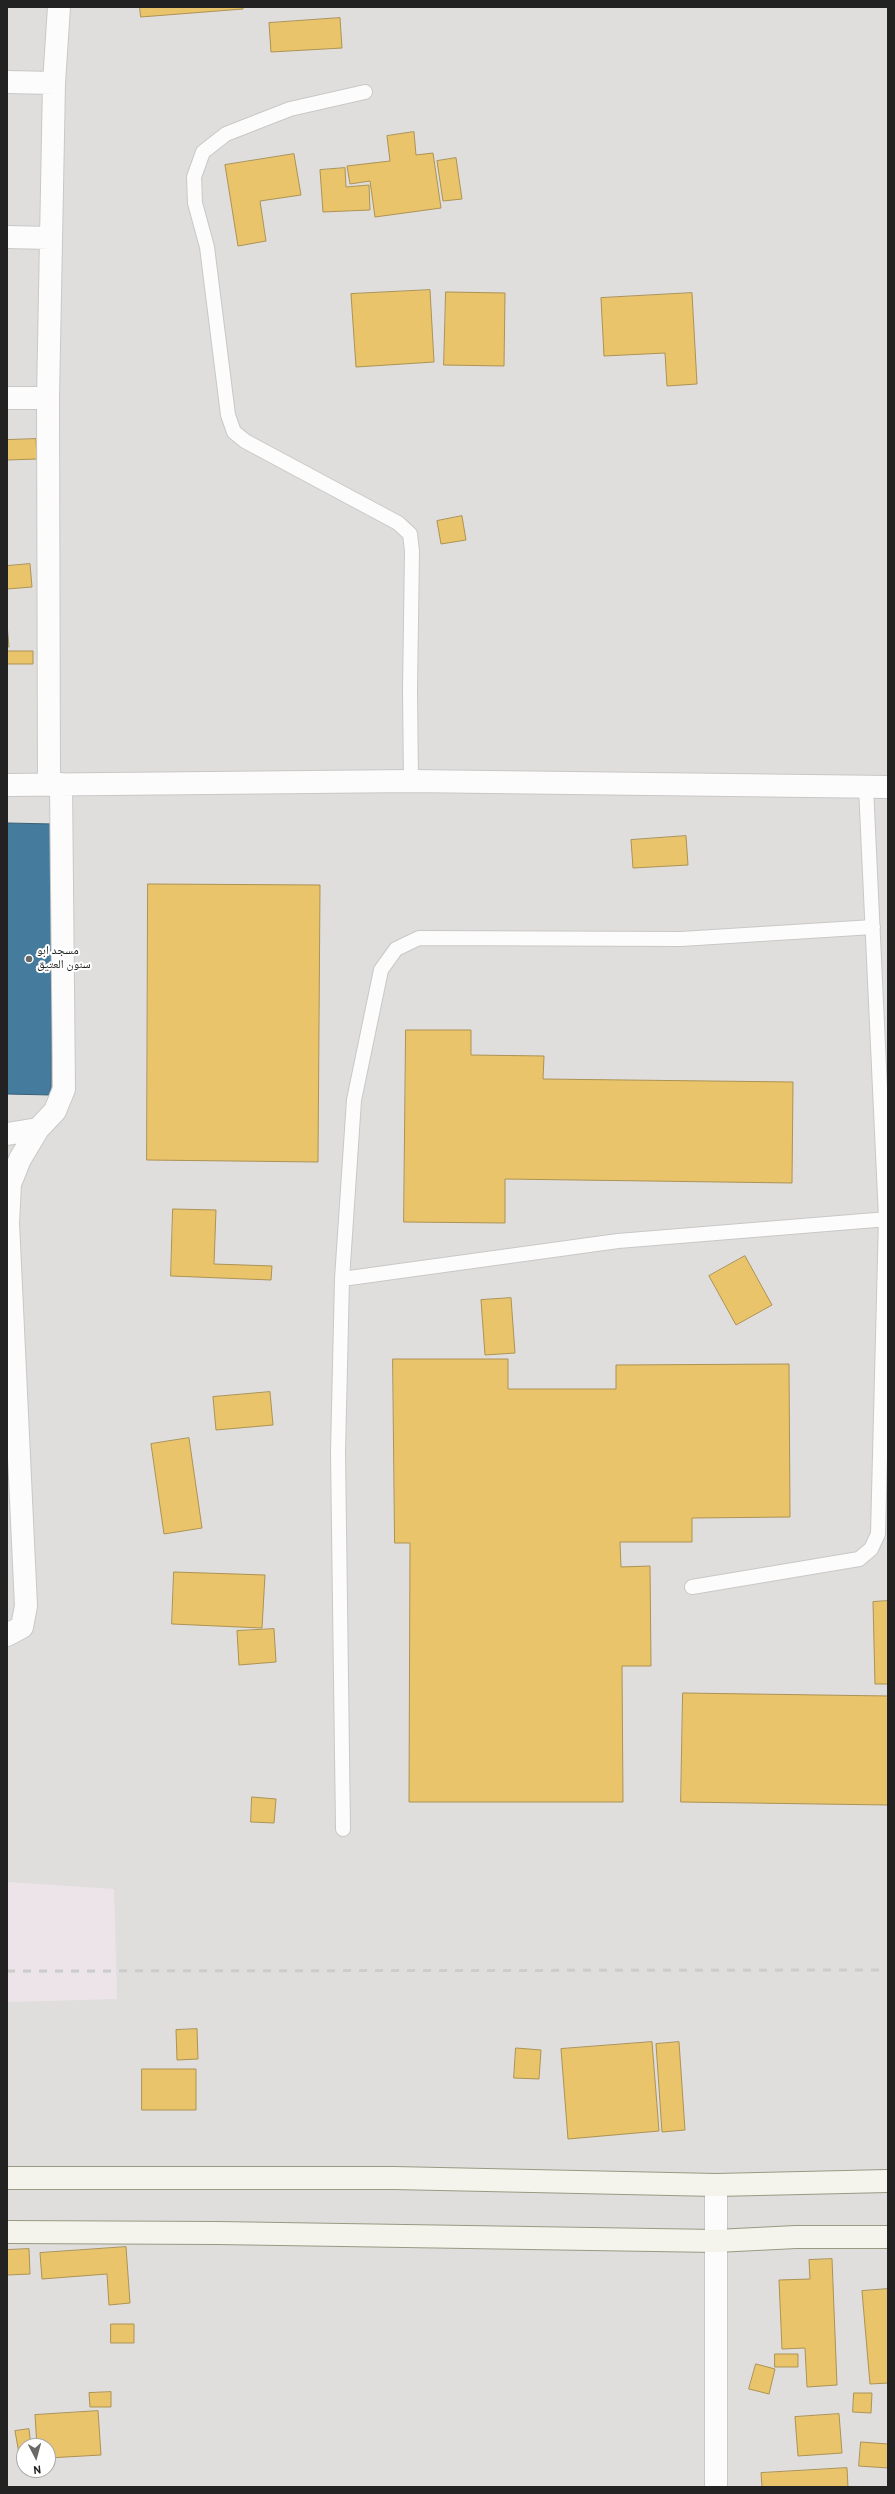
<!DOCTYPE html>
<html>
<head>
<meta charset="utf-8">
<style>
	body { margin:0 }
	#map { position:relative; width:895px; height:2494px; overflow:hidden; background:#f0eeeb; font-family:Overpass,sans-serif }
	canvas { display:block }
	.frame { position:absolute; inset:0; border:8px solid #222; pointer-events:none }
	.north { position:absolute; left:16px; top:2438px; width:40px; height:40px; box-sizing:border-box; background:#fff; border:1px solid #a7a7a7; border-radius:50%; rotate:174deg; font-size:11px; font-weight:700; line-height:16px; text-align:center; color:#222 }
	.north::after { content:''; display:block; margin:auto; width:14px; height:18px; background:#6a6968; clip-path:polygon(50% 0,100% 100%,50% 72%,0 100%) }
</style>
</head>
<body>
<div id="map">
<canvas width="895" height="2494"></canvas>
<div class="frame"></div>
<div class="north">N</div>
</div>
<script>
const context = document.querySelector('canvas').getContext('2d');
context.lineJoin = 'round';
function paint(path, color) { context.fillStyle = color; context.fill(path, 'evenodd'); }
function stroke(path, color, width, dash) { context.strokeStyle = color; context.lineWidth = width; context.lineCap = dash ? 'butt' : 'round'; context.setLineDash(dash || []); context.stroke(path); }
function label(font, color, halo, rows, align = 'center') {
  context.font = font + ' Overpass,"Noto Naskh Arabic",sans-serif'; context.lineWidth = 4; context.setLineDash([]); context.textBaseline = 'middle'; context.strokeStyle = halo; context.fillStyle = color; for (const [text, x, y, turn = 0] of rows) {
    context.save(); context.translate(x, y); context.rotate((+turn || 0) * Math.PI / 180); context.textAlign = isNaN(turn) ? turn : align; if (halo) context.strokeText(text, 0, 0); context.fillText(text, 0, 0); context.restore();
  }
}
const residential = new Path2D(`
	M7 7H888V2487H7ZM24 2446H48V2470H24Z`);
const industrial = new Path2D(`
	M7 1882 114 1889 117 1999 7 2002Z`);
const homes = new Path2D(`
	M140 7H243V9L141 17Z
	M340 18 342 48 271 52 269 23Z
	M414 132 416 155 433 153 441 208 375 217 370 181 350 184 347 166 390 161 387 136Z
	M294 154 301 195 260 201 266 241 238 246 225 165Z
	M456 158 462 199 443 201 437 161Z
	M345 168 346 187 369 185 370 210 323 212 320 170Z
	M430 290 434 362 356 367 351 294Z
	M446 292 505 293 504 366 444 365Z
	M692 293 697 384 667 386 665 353 604 356 601 298Z
	M36 439 37 459 7 460V440Z
	M462 516 466 540 441 544 437 521Z
	M30 564 32 587 7 589V566Z
	M7 624 9 647H7Z
	M7 651H33V664H7Z
	M686 836 688 865 633 868 631 840Z
	M148 884 320 885 318 1162 147 1160Z
	M406 1030H471V1055L544 1056 543 1079 793 1082 792 1183 505 1179V1223L404 1222Z
	M173 1209 216 1210 214 1264 272 1266 271 1280 171 1276Z
	M745 1256 772 1305 736 1325 709 1276Z
	M511 1298 515 1353 485 1355 481 1300Z
	M393 1359H508V1389H616V1365L789 1364 790 1517 692 1518V1542H620L621 1567 650 1566 651 1666H622L623 1802H409L410 1543H395Z
	M270 1392 273 1425 216 1430 213 1397Z
	M189 1438 202 1528 164 1534 151 1444Z
	M174 1572 265 1575 262 1628 172 1624Z
	M888 1601V1684H875L873 1602Z
	M274 1629 276 1662 239 1665 237 1631Z
	M683 1693 888 1696V1805L681 1802Z
	M252 1797 276 1799 274 1823 251 1822Z
	M197 2029 198 2059 177 2060 176 2030Z
	M652 2042 659 2131 568 2139 561 2049Z
	M679 2042 685 2130 662 2132 656 2044Z
	M516 2048 541 2050 539 2079 514 2078Z
	M142 2069H196V2110H142Z
	M126 2247 130 2303 109 2305 107 2274 42 2279 40 2253Z
	M29 2249 30 2274 7 2275V2250Z
	M832 2259 837 2385 807 2387 805 2348 782 2349 779 2280 810 2279 809 2260Z
	M888 2289V2383L870 2384 862 2291Z
	M111 2324H134V2343H111Z
	M775 2354H798V2367H775Z
	M756 2364 775 2369 769 2394 749 2389Z
	M111 2392V2407H90L89 2393Z
	M854 2393H872L871 2413 853 2412Z
	M98 2411 101 2455 48 2458V2446H37L35 2415Z
	M839 2414 842 2453 798 2456 795 2417Z
	M29 2429 31 2446H24V2459H20L15 2431Z
	M861 2442 888 2444V2468L859 2466Z
	M847 2468 848 2487H762L761 2473Z`);
const public = new Path2D(`
	M7 823 53 824 51 1095 7 1094Z`);
const lane = new Path2D(`
	M365 92 290 109 226 134 203 152 194 177 195 203 207 247 228 415 234 432 245 441 398 523 410 534 412 551 410 690 411 781
	M342 1279 618 1241 888 1219
	M692 1587 859 1559 871 1549 878 1534 886 1218 866 787
	M343 1829 338 1452 342 1279 354 1100 381 970 396 949 419 938 681 939 873 927`);
const street = new Path2D(`
	M7 82 54 83
	M7 237 51 238
	M7 398H48
	M49 784 48 398 54 83 59 7
	M7 785 411 781 888 787
	M7 1134 38 1129
	M7 1635 22 1627 26 1606 8 1223 10 1184 20 1159 38 1129 55 1111 64 1089 61 784
	M716 2487V2185`);
const secondary = new Path2D(`
	M7 2178H394L716 2185 888 2181
	M7 2232 218 2233 716 2241 796 2237H888`);
const rail = new Path2D(`
	M7 1971 888 1970`);
const markers = [
	[29,959,4,"#6a6968"]
];
const poiNames = [
	["مسجد ابو",37,952],
	["سنون العتيق",37,966]
];
paint(residential, '#dfdedc');
paint(industrial, '#ede4e9');
paint(homes, '#e9c46a');
stroke(homes, '#ad9354', 1);
paint(public, '#457b9d');
stroke(public, '#3a6078', 1);
stroke(lane, '#c9c8c7', 16);
stroke(street, '#c9c8c7', 24);
stroke(secondary, '#999a82', 24);
stroke(lane, '#fdfcfc', 14);
stroke(street, '#fdfcfc', 22);
stroke(secondary, '#f4f4ed', 22);
stroke(rail, '#ccc', 3, [8, 8]);
for (const [x, y, r, color] of markers) { const dot = new Path2D(); dot.arc(x, y, r, 0, 2 * Math.PI); context.fillStyle = color; context.fill(dot); stroke(dot, '#fff', 1.5); }
label('12px', '#222', '#fff', poiNames, 'left');
</script>
</body>
</html>
